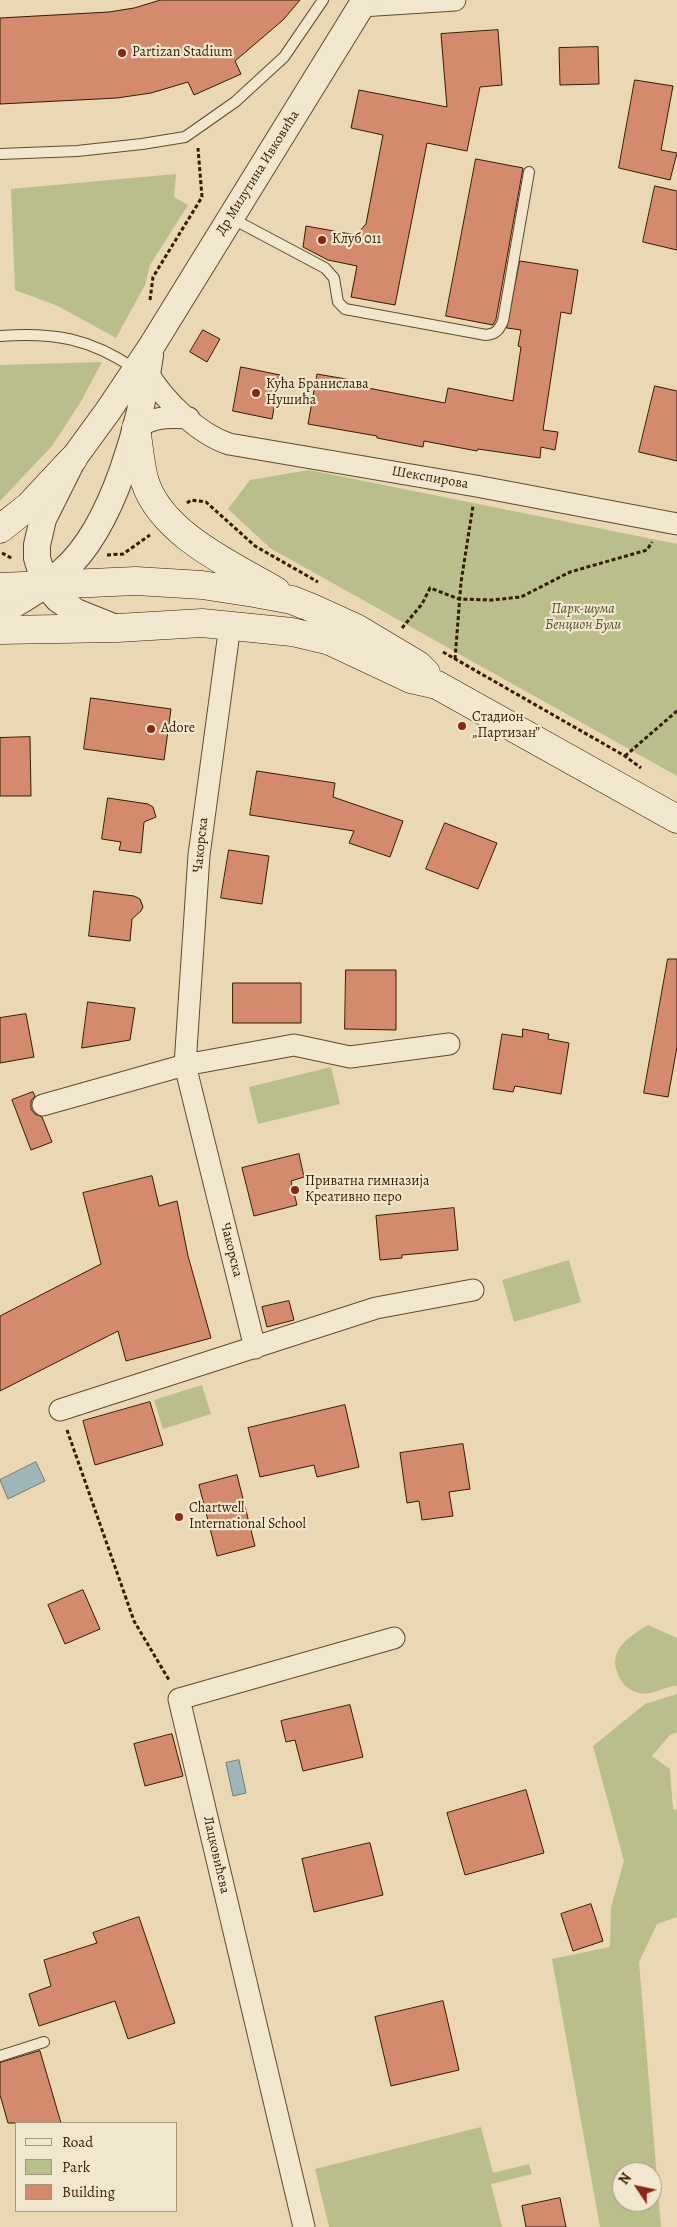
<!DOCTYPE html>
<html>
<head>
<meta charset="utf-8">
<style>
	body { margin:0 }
	#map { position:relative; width:677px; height:2227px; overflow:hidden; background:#e9d8b3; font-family:Alegreya,serif }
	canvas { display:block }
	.legend { position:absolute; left:15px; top:2122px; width:162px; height:90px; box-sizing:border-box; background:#f1e6ce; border:1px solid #a5957c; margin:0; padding:6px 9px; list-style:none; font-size:15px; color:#331c01 }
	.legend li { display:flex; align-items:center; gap:10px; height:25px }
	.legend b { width:25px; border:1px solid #a5957c }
	.north { position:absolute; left:612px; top:2162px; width:50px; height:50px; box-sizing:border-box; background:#f1e6ce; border:1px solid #a5957c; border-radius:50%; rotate:304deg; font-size:14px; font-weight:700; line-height:20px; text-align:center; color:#331c01 }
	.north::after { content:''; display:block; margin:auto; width:18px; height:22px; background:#8f2418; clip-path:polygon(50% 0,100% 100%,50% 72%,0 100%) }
</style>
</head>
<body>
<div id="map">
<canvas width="677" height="2227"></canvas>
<ul class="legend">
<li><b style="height:6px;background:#f1e6ce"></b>Road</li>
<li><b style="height:14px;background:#babe8a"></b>Park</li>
<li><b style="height:14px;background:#d48b6d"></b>Building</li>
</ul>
<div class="north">N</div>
</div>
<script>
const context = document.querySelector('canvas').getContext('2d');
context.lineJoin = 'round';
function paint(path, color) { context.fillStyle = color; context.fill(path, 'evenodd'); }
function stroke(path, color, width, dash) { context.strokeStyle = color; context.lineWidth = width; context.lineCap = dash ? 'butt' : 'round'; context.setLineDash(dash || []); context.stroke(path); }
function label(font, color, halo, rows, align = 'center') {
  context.font = font + ' Alegreya,serif'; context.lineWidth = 4.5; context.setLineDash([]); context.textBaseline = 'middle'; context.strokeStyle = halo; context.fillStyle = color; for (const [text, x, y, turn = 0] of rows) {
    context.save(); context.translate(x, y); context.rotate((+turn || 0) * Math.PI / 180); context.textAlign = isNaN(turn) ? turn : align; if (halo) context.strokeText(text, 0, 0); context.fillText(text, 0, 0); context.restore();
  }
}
const green = new Path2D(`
	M176 174 174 197 188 205 150 265 145 285 116 338 58 306 15 290 11 189Z
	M102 362 80 403 52 446 0 501V365Z
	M309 470 677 544V776L270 548 228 509 250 480Z
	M331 1067 340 1104 258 1124 249 1087Z
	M569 1260 581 1302 514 1322 502 1280Z
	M202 1385 211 1414 163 1429 154 1400Z
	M648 1625 677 1638V1686C663 1686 651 1698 636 1692 627 1689 621 1683 618 1674 607 1650 630 1636 648 1625Z
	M677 1694V1732L670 1735 652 1756 670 1769 673 1810 677 1809V1917L657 1924 639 1962 661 2227H600L552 1959 610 1947 611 1907 624 1861 593 1746 645 1704ZM622 2172H652V2202H622Z
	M481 2127 493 2173 529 2164 532 2174 491 2184 502 2227H329L315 2169Z`);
const water = new Path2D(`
	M36 1462 45 1481 8 1499 0 1480Z
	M239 1760 246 1793 233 1796 226 1763Z`);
const building = new Path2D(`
	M161 0H300L283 20 235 61 241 74 194 95 188 82 151 93 117 98 0 104V18L109 12 134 8Z
	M498 30 502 85 480 87 467 151 427 143 395 305 351 297 357 266 328 260 303 247 306 226 356 235 366 224 383 135 351 128 359 90 447 107 441 34Z
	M598 47 599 84 560 85 559 48Z
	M635 80 673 86 661 150 677 153 670 180 619 168Z
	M476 159 523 168 496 319 493 325 446 316Z
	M655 186 677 191V250L643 242Z
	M520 261 578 270 571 314 561 312 543 430 558 432 555 450 541 447 540 458 478 449 477 451 424 441 423 447 377 438V436L308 424 317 374 369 383 368 388 445 403 448 388 513 401 521 347 518 346 521 330 507 328Z
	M203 330 220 339 207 362 190 352Z
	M241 367 280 375 272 419 233 411Z
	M655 386 677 391V461L639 452Z
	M91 698 171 709 164 760 84 749Z
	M30 737 31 796H0V738Z
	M257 771 335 783 333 797 403 821 390 857 349 843 354 831 250 815Z
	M108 798 148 804 153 807 156 817 144 822 141 853 119 850 121 842 102 839Z
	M445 823 497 843 478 889 426 869Z
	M229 850 269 856 262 904 221 898Z
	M94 891 134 896 140 899 143 907 141 911 132 919 130 941 89 936Z
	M668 959H677V1047L668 1097 644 1093Z
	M346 970H396V1030L345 1029Z
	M233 983H301V1023H233Z
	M88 1002 135 1008 130 1040 82 1048Z
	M26 1014 34 1057 0 1063V1018Z
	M523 1029 549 1034 548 1039 569 1043 561 1094 515 1086 513 1092 493 1089 502 1034 522 1037Z
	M33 1092 35 1096 31 1101V1109L35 1114 42 1117 52 1142 31 1150 12 1100Z
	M299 1154 304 1177 291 1181 297 1205 254 1216 242 1168Z
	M152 1176 159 1206 177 1201 188 1256 211 1338 126 1361 118 1331 0 1391V1316L101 1264 83 1193Z
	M454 1208 458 1250 402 1255V1258L380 1260 376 1216Z
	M289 1301 294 1320 267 1327 262 1307Z
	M150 1402 163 1445 95 1465 83 1421Z
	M345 1405 359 1467 317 1477 314 1465 260 1477 248 1428Z
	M463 1444 470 1489 449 1492 453 1516 422 1520 419 1501 407 1503 400 1453Z
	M237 1475 255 1546 217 1556 199 1485Z
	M83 1590 100 1629 65 1644 48 1605Z
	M350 1705 363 1757 303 1771 295 1740 286 1742 281 1721Z
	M172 1734 183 1776 145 1786 134 1744Z
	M526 1790 544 1853 465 1875 447 1813Z
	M370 1843 383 1895 314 1912 302 1859Z
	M591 1904 603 1941 573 1951 561 1914Z
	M139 1917 175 2023 128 2039 115 2001 39 2026 29 1994 51 1986 44 1960 97 1943 93 1933Z
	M443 2001 459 2070 391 2086 375 2017Z
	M40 2051 61 2123H8L0 2095V2063Z
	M560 2198 566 2227H526L522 2206Z`);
const path = new Path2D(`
	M150 300 153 277 202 197 198 148
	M187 503 191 500 206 502 255 546 318 582
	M2 553 13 559
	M107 555 123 554 150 535
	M402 628 422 604 430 588 459 599 492 600 521 597 570 572 647 550 652 542
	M443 652 625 756 641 768
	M455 659 461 582 473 506
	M625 756 677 711
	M67 1430 134 1621 169 1680`);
const service = new Path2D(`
	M0 154 77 151 142 144 185 137 235 102 284 57 323 0
	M231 218 325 268 334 278 338 302 345 309 486 335C496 334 499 330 503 321L529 172
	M0 336C53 332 90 338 135 369
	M0 2056 44 2042`);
const minor = new Path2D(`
	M361 6 455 0
	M148 373C164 400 198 434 229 444L476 486 677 524
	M136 428C156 416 166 417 189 418
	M230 625 199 855 185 1065 255 1348
	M43 1105 185 1065 294 1045 350 1057 449 1044
	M60 1410 376 1308 473 1290
	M304 2227 179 1699 394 1638`);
const tertiary = new Path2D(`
	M0 613C21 600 45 587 63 571 114 527 142 419 150 355
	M116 628 76 612 58 599 45 584 37 558V545L43 519 73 459 108 411 151 347 365 0`);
const secondary = new Path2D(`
	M136 428C139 446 140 465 145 482 162 534 231 565 276 591
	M0 529 29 506 73 459
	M0 587 136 581 202 585 254 593 292 600 312 608 356 628 418 665 426 673
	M0 630 117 628 202 623 292 632 330 641 411 679 437 685 677 819`);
const markers = [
	[122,53,5,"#8f2418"],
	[322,240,5,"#8f2418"],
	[256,393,5,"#8f2418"],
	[462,726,5,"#8f2418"],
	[151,729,5,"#8f2418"],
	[295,1190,5,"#8f2418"],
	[179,1517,5,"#8f2418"]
];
const poiNames = [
	["Partizan Stadium",132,53],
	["Клуб 011",332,240],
	["Кућа Бранислава",266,385],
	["Нушића",266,401],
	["Стадион",472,718],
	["„Партизан”",472,734],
	["Adore",161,729],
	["Приватна гимназија",305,1182],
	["Креативно перо",305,1198],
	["Chartwell",189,1509],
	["International School",189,1525]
];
const streetNames = [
	["Др Милутина Ивковића",258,173,-58],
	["Шекспирова",430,478,10],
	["Чакорска",201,845,-84],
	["Чакорска",231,1250,76],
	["Лацковићева",216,1855,77]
];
const parkNames = [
	["Парк-шума",583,610],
	["Бенцион Були",583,626]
];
paint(green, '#babe8a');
paint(water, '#9db7b8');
stroke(water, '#73796f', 1);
paint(building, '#d48b6d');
stroke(building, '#331c01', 1);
stroke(service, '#604b2e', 12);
stroke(minor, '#604b2e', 23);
stroke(tertiary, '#604b2e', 28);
stroke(secondary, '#331c01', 29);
stroke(path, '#331c01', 3, [4, 2.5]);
stroke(service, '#f1e6ce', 10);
stroke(minor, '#f1e6ce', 21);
stroke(tertiary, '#f1e6ce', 26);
stroke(secondary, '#f1e6ce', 28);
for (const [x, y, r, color] of markers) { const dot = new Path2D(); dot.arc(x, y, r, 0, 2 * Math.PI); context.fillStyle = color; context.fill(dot); stroke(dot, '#f1e6ce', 2); }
label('14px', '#331c01', '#f1e6ce', poiNames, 'left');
label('14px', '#331c01', '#f1e6ce', streetNames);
label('italic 14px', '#5c4d2a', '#f1e6ce', parkNames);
</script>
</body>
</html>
